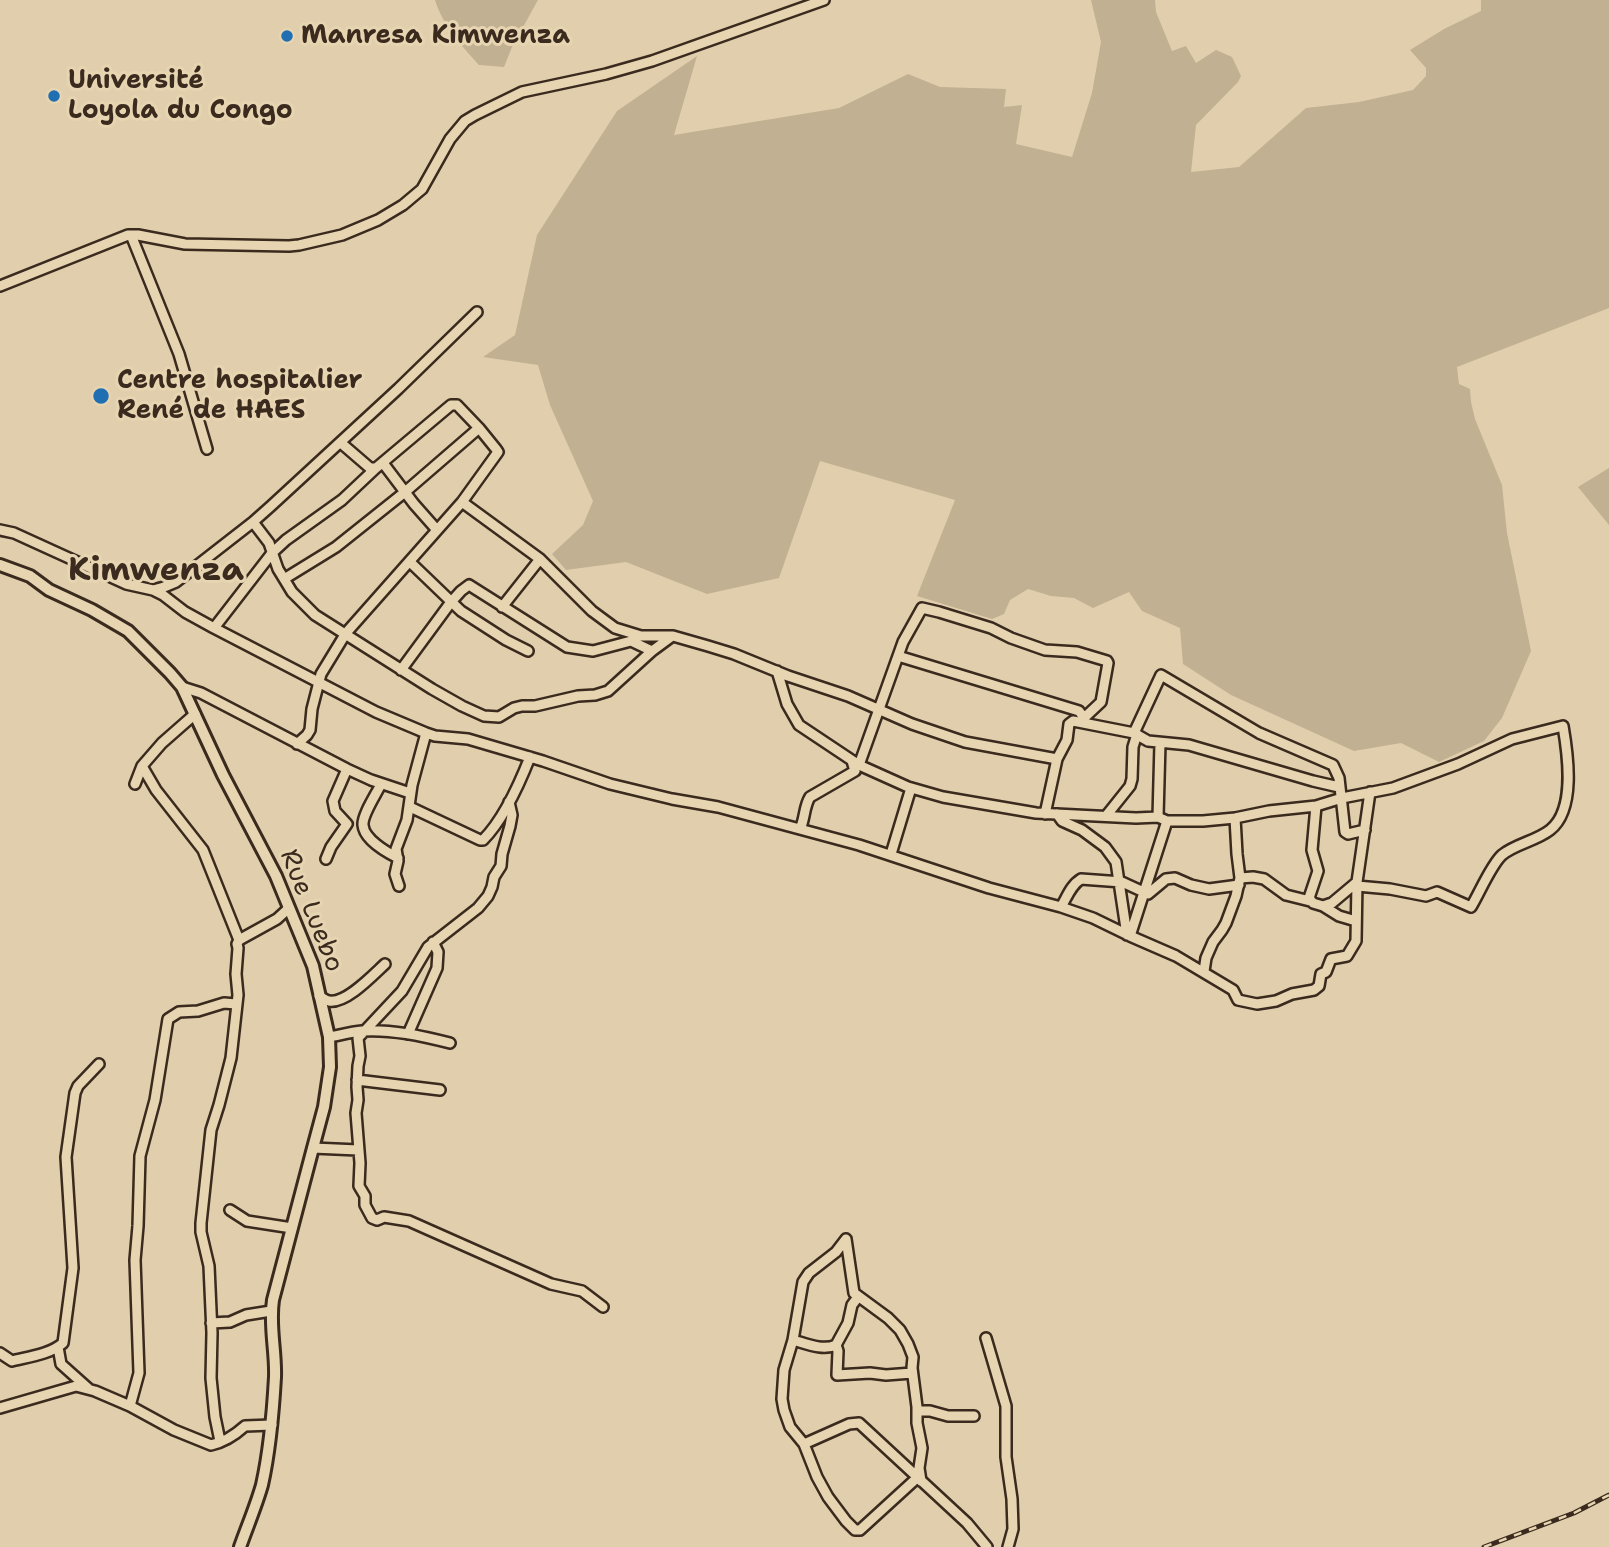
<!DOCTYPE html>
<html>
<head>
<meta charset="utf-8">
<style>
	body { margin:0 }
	canvas { display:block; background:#e0ceac }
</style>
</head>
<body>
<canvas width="1609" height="1547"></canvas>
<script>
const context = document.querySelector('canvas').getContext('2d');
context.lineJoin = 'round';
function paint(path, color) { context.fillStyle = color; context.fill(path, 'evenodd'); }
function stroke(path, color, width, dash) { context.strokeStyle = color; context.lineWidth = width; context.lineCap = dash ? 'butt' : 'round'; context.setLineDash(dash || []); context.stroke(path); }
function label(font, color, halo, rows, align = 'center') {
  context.font = font + ' "Shantell Sans",sans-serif'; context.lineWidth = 6; context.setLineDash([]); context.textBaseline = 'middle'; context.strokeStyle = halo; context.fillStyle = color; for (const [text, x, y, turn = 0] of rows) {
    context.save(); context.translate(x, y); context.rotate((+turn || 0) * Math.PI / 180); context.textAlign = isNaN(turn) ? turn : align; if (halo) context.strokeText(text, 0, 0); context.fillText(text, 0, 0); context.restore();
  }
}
const green = new Path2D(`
	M435 0H538L512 47 504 67 479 65C461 45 443 26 435 0Z
	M1091 0H1155L1156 12 1172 51 1186 46 1196 63 1216 50 1232 57 1241 76 1238 82 1196 125 1191 172 1239 167 1306 108 1359 102 1413 90 1426 76V68L1410 50 1444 29 1481 11V0H1609V308L1457 367 1459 384 1470 389 1471 402 1475 419 1502 485 1507 533 1531 651 1502 718 1484 741 1439 762 1401 743 1354 751 1231 695 1183 664 1180 628 1142 611 1129 592 1093 608 1074 598 1051 596 1028 589 1010 600 1004 614 992 619 917 596 955 500 820 461 779 578 707 594 626 562 566 570 552 554 583 525 593 501 550 405 538 365 483 357 515 335 537 235 617 111 697 56 674 135 839 108 908 74 940 87 1006 89 1004 107 1022 105 1016 144 1072 157 1092 93 1101 42Z
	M1609 468V525L1578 487Z`);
const minor = new Path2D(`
	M131 235 179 354 207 449
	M0 286 128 235H138L185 244 289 246 299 245 342 235 378 220 403 205 422 189 450 139 465 121 475 115 522 92 606 74 652 61 824 0
	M341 443 370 468H376
	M383 463 414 504 437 530
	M462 502 540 559 592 611 615 628 641 636H673L708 646 734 654 788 676 848 696 912 724 965 742 1057 759
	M253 522 269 543 278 569 292 592 315 615 432 689 462 706 484 716 499 717 514 708 522 706H535L578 696 595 695 608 691 652 651 671 637
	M0 530 14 533 126 584 153 590 163 595 185 612 214 628 376 712 426 733 435 736 468 739 543 761 610 784 672 799 718 807 859 845 989 888 1061 907 1093 918 1130 936 1176 956 1233 990 1238 1000 1257 1004 1276 1001 1292 994 1314 990 1319 986 1321 974 1326 972 1331 959 1347 956 1356 941 1357 882 1370 792
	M410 562 461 611 506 640 528 651
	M284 579 336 547 405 492 479 428
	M153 590 164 587 176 582 253 522 271 506 398 389 477 312
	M502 607 540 559
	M214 628 272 553 286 540 342 500 376 468 451 405H457L479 428 496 449 498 452 462 502 346 633 321 674 312 709 310 730 307 735 297 744
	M898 656 1079 711 1084 718 1082 720
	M401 670 451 602 461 591 469 585 567 647 593 651 631 641 652 651
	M777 671 787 704 799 725 859 765 908 787 943 797 1036 813 1136 818 1158 817 1167 821H1203L1235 818 1269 811 1316 806 1342 798 1393 788 1458 764 1512 739 1563 726C1568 755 1576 810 1550 830 1536 841 1515 844 1502 855 1491 865 1479 894 1471 907L1437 892 1426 896 1390 889 1357 886
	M182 687 201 693 347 769 371 780 410 793
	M1134 733 1161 675 1259 733 1333 765 1339 778 1345 832 1348 834 1365 830
	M859 765 903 642 922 608 939 612 991 628 1011 638 1045 650 1077 652 1107 661 1108 663 1101 702 1084 718
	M142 766 156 790 203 850 239 940
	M135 784 142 766 162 743 195 714
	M381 784C377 793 362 815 363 825 364 839 386 852 398 858
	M509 802 512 815 510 826 502 854 501 866 494 877 492 887 488 896 478 908 428 947 402 991 358 1038 360 1056 358 1066 357 1087 358 1100 356 1113 360 1163 359 1186 365 1196V1205L372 1218 377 1220 384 1217 409 1221 551 1284 582 1291 603 1307
	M1316 806 1312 850 1318 871 1309 898 1313 903 1323 906 1339 916 1356 921
	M410 807 480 840H483C504 819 519 785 530 757
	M1045 814 1057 759 1067 740 1069 724 1073 721 1134 733 1148 741 1189 745 1313 781 1339 787
	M1057 814 1062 821 1082 830 1105 847 1116 862 1127 935
	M1106 816 1130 786 1132 779 1133 747 1137 734
	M1158 817 1160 743
	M800 829C805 819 804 806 810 797L855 771 852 761
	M891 854 911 788
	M326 859 331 847 347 824 335 811 333 801 347 769
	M1240 878 1253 877 1264 879 1286 895 1310 901
	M399 886 395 874 398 861 396 849 407 820 412 785 426 733
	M1323 906 1332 903 1357 882
	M1061 907C1067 897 1071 885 1081 879L1122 882 1148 894 1166 879 1175 878 1191 885 1209 889 1239 885
	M1130 936 1167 821
	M1204 971 1206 958 1213 942 1222 930 1226 923 1236 896 1240 878 1237 854 1235 818
	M319 996C321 997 325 1000 329 1001 346 1004 373 975 385 964
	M408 1034 437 968 438 952 433 942
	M329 1037C340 1035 351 1032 362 1031 391 1029 422 1036 450 1043
	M357 1080 440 1090
	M313 1148 358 1150
	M230 1210 247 1221 292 1228
	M846 1239 836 1252 809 1273 803 1282 793 1340 784 1370 782 1399 784 1410 790 1427 804 1444 817 1477 828 1497 846 1521 855 1530H860L918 1477
	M846 1239 854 1293 888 1318 900 1330 908 1344 913 1357 912 1368 917 1407V1423L922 1448 919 1468 921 1481
	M858 1297 852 1305 848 1323 836 1345 838 1351 837 1375 870 1373 886 1375 912 1373
	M211 1323 230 1322 246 1315 271 1311
	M986 1338 1006 1406V1457L1012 1499 1013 1529 1008 1547
	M793 1340C807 1344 823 1351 836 1345
	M58 1347 61 1364 89 1389
	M0 1353 12 1361C28 1357 51 1354 63 1343L73 1268 66 1157 75 1093 78 1086 99 1064
	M130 1406 139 1373 135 1260 138 1226 140 1156 155 1100 168 1019 179 1012 198 1011 224 1003 236 1004
	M0 1408 76 1386 95 1391 130 1406 174 1430 211 1445C225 1442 235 1435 245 1426L272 1425
	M917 1411H930L948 1416H974
	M220 1441 215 1417 211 1378 212 1333 209 1266 201 1232V1223L211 1130 219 1105 231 1058 238 995 236 974 238 948 237 944 239 940 277 919 289 908
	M804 1444 849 1424 859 1423 967 1523 987 1547`);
const tertiary = new Path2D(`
	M0 565 30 576 49 590 92 610 128 631 170 673 182 687 223 775 276 876 313 966 329 1037 330 1067 324 1107 313 1148 273 1300C269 1326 276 1351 275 1377 273 1413 270 1449 262 1485 256 1506 247 1527 240 1547`);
const rail = new Path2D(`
	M1484 1547 1574 1513 1609 1495`);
const markers = [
	[287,36,7,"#1f6fb2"],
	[54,96,7,"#1f6fb2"],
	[101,396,9,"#1f6fb2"]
];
const poiNames = [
	["Manresa Kimwenza",301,36],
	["Université",68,81],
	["Loyola du Congo",68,111],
	["Centre hospitalier",117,381],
	["René de HAES",117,411]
];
const streetNames = [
	["Rue Luebo",311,911,68]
];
const districtNames = [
	["Kimwenza",156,571]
];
paint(green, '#c2b092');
stroke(minor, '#3b2a1e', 14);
stroke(tertiary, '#3b2a1e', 16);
stroke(minor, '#e7d5b2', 9);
stroke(tertiary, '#e7d5b2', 10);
stroke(rail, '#3b2a1e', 5);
stroke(rail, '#e7d5b2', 2.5, [8]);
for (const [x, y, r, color] of markers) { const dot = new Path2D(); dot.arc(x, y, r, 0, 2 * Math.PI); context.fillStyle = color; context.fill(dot); stroke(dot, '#e7d5b2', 2.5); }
label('bold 26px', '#3b2a1e', '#e7d5b2', poiNames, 'left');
label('26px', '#3b2a1e', '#e7d5b2', streetNames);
label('bold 33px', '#3b2a1e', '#e7d5b2', districtNames);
</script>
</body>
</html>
